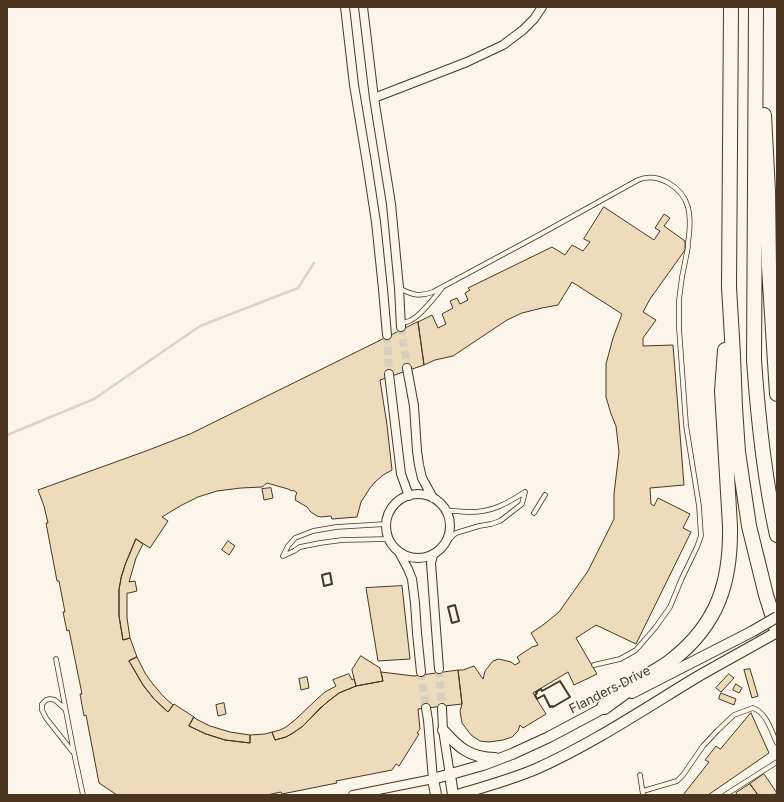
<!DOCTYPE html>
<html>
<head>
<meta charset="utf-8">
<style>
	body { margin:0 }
	#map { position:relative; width:784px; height:802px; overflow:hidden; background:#fbf6e9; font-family:Inter,sans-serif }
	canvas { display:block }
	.frame { position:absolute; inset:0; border:8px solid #4a3520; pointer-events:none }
</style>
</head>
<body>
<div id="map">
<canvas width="784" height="802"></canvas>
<div class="frame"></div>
</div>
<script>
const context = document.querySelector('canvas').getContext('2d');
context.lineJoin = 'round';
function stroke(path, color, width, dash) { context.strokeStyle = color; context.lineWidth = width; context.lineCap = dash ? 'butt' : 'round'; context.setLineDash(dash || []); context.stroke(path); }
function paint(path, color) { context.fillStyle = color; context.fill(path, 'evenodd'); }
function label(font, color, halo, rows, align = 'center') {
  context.font = font + ' Inter,sans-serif'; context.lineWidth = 3; context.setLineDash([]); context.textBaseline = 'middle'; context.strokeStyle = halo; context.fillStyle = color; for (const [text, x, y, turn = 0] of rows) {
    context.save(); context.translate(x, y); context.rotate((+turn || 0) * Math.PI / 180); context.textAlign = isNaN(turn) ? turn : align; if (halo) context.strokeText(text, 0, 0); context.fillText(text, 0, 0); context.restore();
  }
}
const stream = new Path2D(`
	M7 435 94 399 200 326 298 288 314 263`);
const building = new Path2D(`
	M604 207 654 240 660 231 655 228 664 214 670 218 664 226 685 241V250L650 299 643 312 656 320 643 338V346L673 345 684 485 650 488 651 504 654 506 658 498 690 514 683 528 691 532 636 644 596 625 576 638 597 674 574 685 568 672 533 693 546 714 523 728 520 725 518 731 512 737 503 740 489 742 480 741 471 735 462 723 460 711 462 704 458 670H463L474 666 483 679 485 671 493 661 499 659 511 662 515 665 520 662 517 657 532 647 538 645 531 633 543 625 559 612 588 571 614 519V494L619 452 616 426 611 414 606 397V364L613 338 622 314 572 282 558 305 542 308 522 313 507 320 453 356 435 360 424 365 418 322 432 315 438 328 446 324 442 314 453 308 450 301 457 298 460 304 468 300 465 293 470 290 468 288 552 247 565 255 572 245 583 251 590 242 584 239Z
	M418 322 424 365 380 380 387 425 392 470 383 475 375 482 370 488 361 502 357 517 332 519 331 516 321 517 317 516 311 512 307 507 295 500 296 498 295 497 297 493 296 492 293 490 292 491 288 489 267 483 262 487 241 488 217 491 198 497 180 506 162 517 168 521 150 548 136 539 125 565 121 578 119 590V616L123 640 130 638 137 657 129 661 143 685 154 699 168 712 174 704 194 717 189 726 206 734 225 740 250 743V735L265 734 272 732 275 740 286 737 293 733 303 726 320 708 339 693 356 686 383 681 381 672 414 676 458 670 462 704 418 709 420 729 417 733 419 734 399 766 396 764 392 770 336 781 337 783 282 794 281 792 267 795H117L99 783 86 715 84 716 80 694H82L69 630 67 631 63 612H65L59 581H57L46 523H48L44 506 38 490 146 451 190 434Z
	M271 488 273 498 264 500 262 489Z
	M136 539 143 544 136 558 129 582 135 581 137 591 129 593H127V618L130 638 123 640 119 616V590L121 578 125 565Z
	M228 541 235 546 229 555 222 550Z
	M402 586 410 659 378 661 366 588Z
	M361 656 380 668 383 681 356 686 352 670Z
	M137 657 145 673 152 683 164 697 173 705 168 712 154 699 143 685 129 661Z
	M750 669 758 696 752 698 744 670Z
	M349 674 352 680 354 679 356 686 339 693 327 702 303 726 293 733 286 737 275 740 272 732 280 730 286 727 295 720 317 699 325 692 336 686 333 680Z
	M729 674 734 678 721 692 716 688Z
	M307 677 309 688 301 690 299 679Z
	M736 684 742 688 739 693 733 690Z
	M721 693 736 699 734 705 719 699Z
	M224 703 226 714 218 716 216 705Z
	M751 713 769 753 708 795H683L709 762 705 760 716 746 720 749Z
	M194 717 196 719 210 726 230 732 250 735V743L225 740 206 734 189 726Z
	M764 774 777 793 774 795H758L750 784Z
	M750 784 758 795H738L736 793Z`);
const minorTunnel = new Path2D(`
	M401 327 407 368
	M387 335 389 374
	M439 669 442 708
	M421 672 426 708`);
const service = new Path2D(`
	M399 288C412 295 419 297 433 292L539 235 638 180C657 172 682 186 688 207 690 215 690 226 689 235 689 239 687 243 688 247L682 277 679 300V328L686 425 699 506 701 536 697 547 682 578 670 607 655 628 636 650 620 659 594 665
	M402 323C405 322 408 322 411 320 420 316 435 297 442 288
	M445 511C454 510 459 512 467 512 491 513 506 504 525 492
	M534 513 545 495
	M445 543 456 533 479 526 491 524 500 521 522 504 525 492
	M283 556 288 546 295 538 313 531 336 527 386 524
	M283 556 294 551 300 547 320 543 342 540 389 539
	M56 659 74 753 83 795
	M65 709 55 700 50 699 46 700 42 704V710L46 718 72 751
	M640 775 643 795
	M643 791 677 781 683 775 703 746 718 730 734 715 753 708C767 713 771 731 777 743
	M725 795 777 762`);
const minor = new Path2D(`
	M345 7 354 85 367 163 376 222 383 289 387 335
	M363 7 374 98 391 204 399 288 401 327
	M374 98 467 62 503 45 523 30 534 19 542 7
	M407 368 414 406 417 451 419 465 422 478 433 498
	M389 374 401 474 409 496
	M386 526a32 32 0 1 1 64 0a32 32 0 1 1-64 0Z
	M399 552 408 569 412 579 415 603 417 633 421 672
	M433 555 431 563 439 669
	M442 708 443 730 450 775
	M353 795 433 779 428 720 426 708`);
const tertiary = new Path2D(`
	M632 693 753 631
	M443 730C458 747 470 758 495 758
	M450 775 453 795
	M436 795 433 779 483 765 512 754 549 737 609 705
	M457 795C484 787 510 780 536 769 592 744 644 709 697 677 723 662 751 647 777 632`);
const motorway = new Path2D(`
	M731 7 729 287 733 355 735 407 738 452 749 526 766 595 777 630
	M756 7 754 360C758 418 764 477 777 535
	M764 115 768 191 769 267 777 394
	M604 707C619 696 634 685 649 675 657 670 665 666 672 660 718 624 731 582 730 526L722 391 725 350`);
const tertiaryBridge = new Path2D(`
	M753 631 777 617`);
const wall = new Path2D(`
	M330 573 332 584 324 586 322 575Z
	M455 605 459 621 452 623 448 607Z
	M560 681 570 697 553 707 552 706 550 707 544 695 537 699 535 695 537 693 536 692 541 689 542 691Z`);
const streetNames = [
	["Flanders Drive",610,690,-27]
];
stroke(stream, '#dcd4c6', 2.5);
paint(building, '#ecdcbc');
stroke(building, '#4a3520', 1);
stroke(minorTunnel, '#d8cfc1', 8, [8, 4]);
stroke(service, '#4a3520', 5.5);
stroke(minor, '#4a3520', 10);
stroke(tertiary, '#4a3520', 12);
stroke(motorway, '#4a3520', 16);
stroke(service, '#fbf6e9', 4);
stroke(minor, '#fbf6e9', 8);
stroke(tertiary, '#fbf6e9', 10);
stroke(motorway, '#fbf6e9', 14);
stroke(tertiaryBridge, '#4a3520', 12, []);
stroke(tertiaryBridge, '#fbf6e9', 10);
stroke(wall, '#4a3520', 2);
label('13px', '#4a3520', '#fbf6e9', streetNames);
</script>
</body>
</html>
